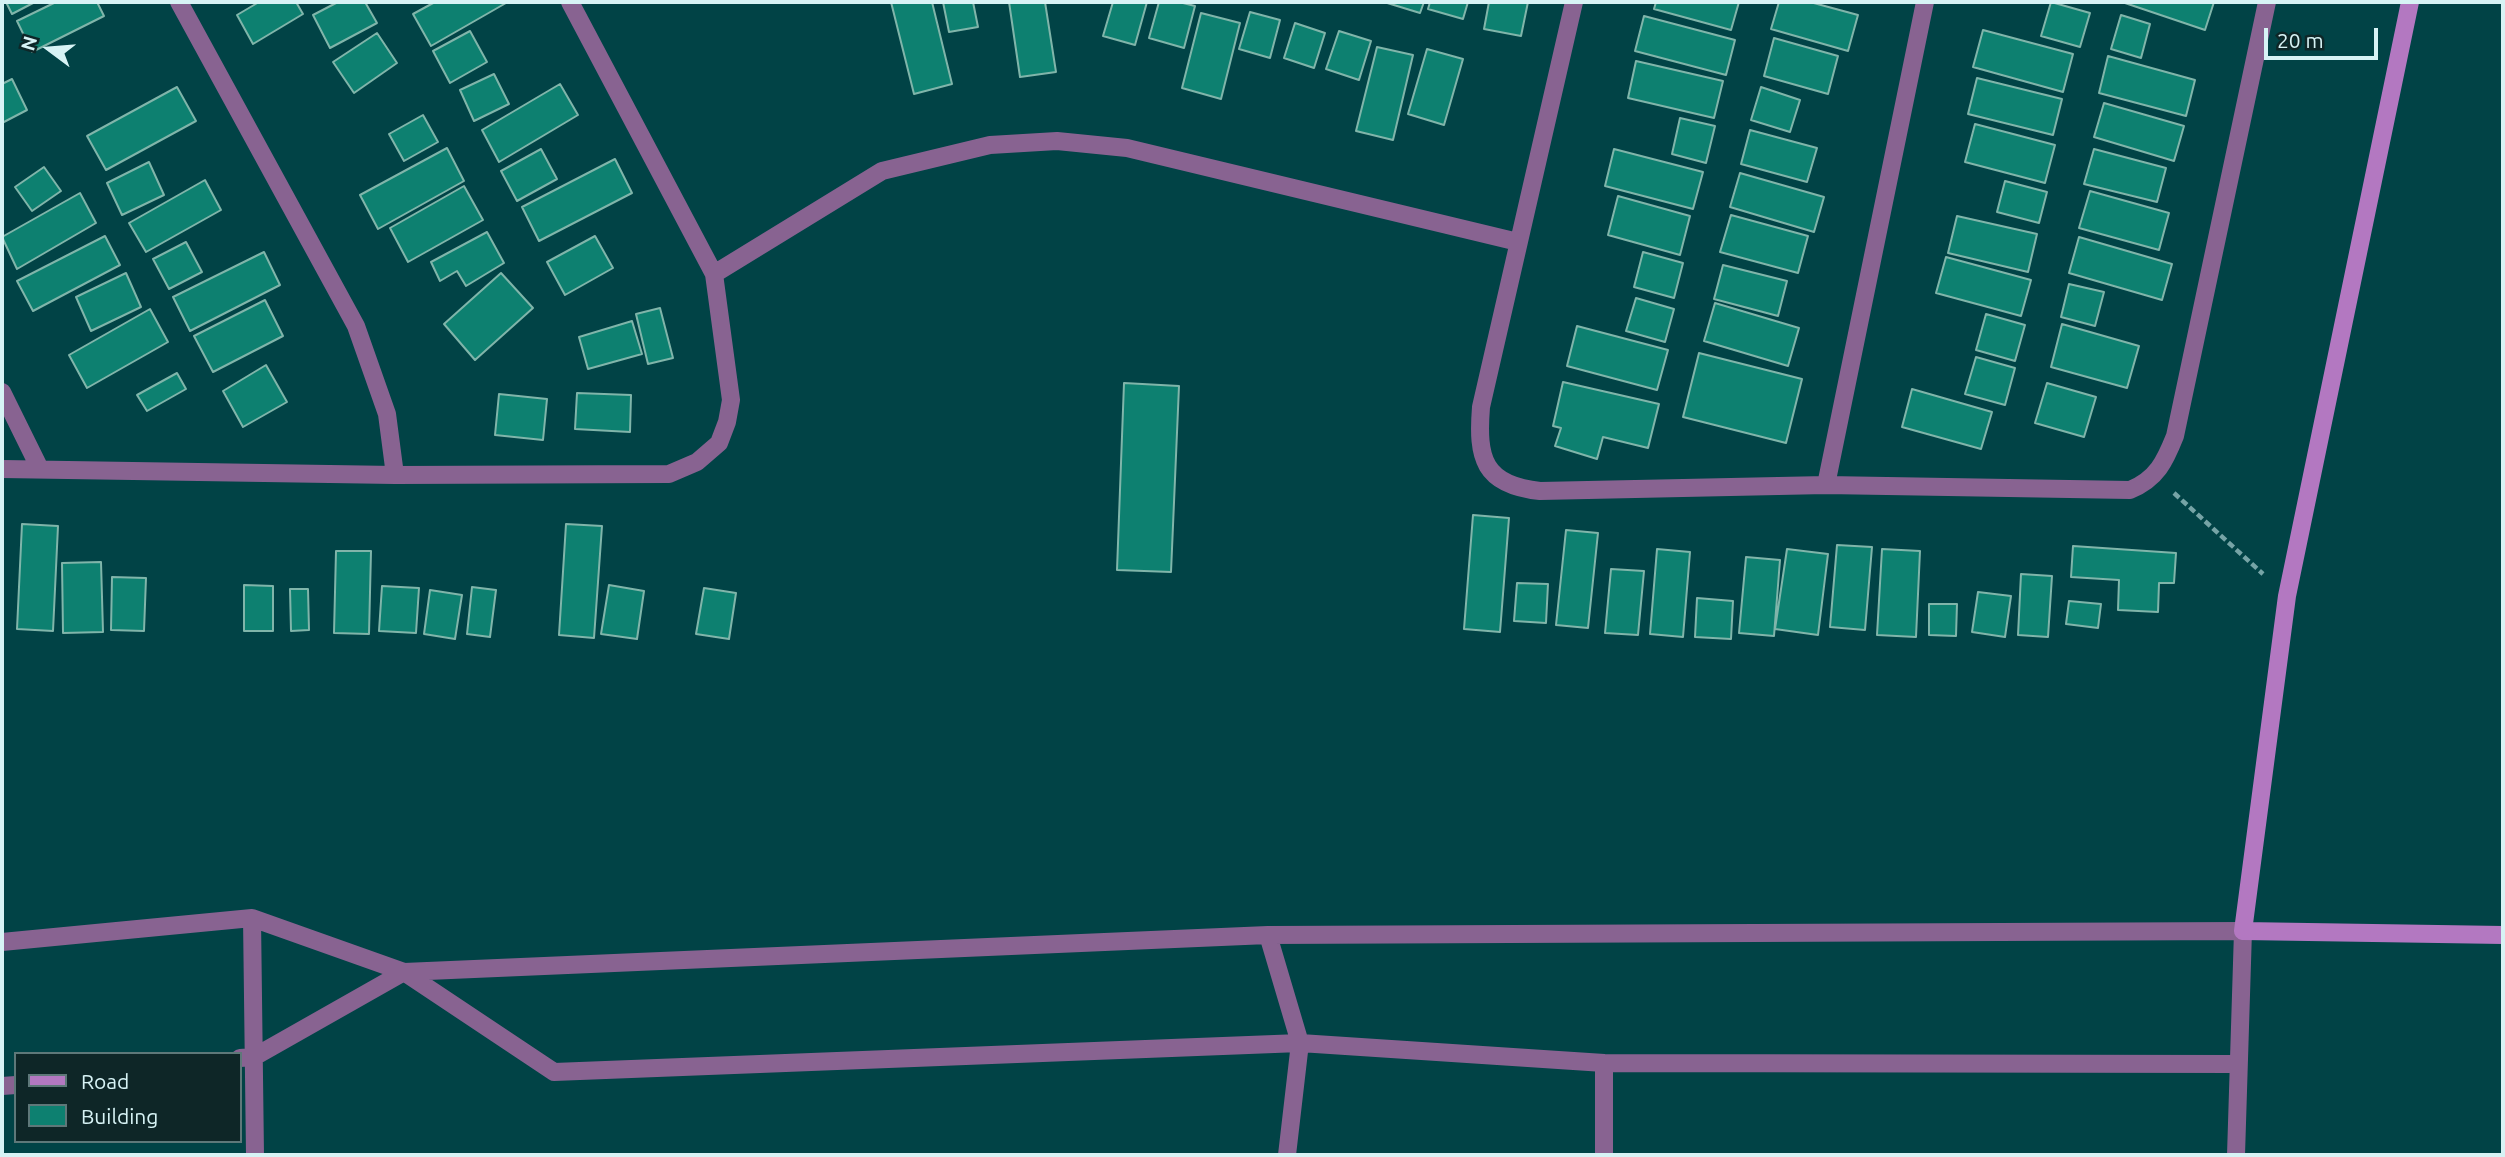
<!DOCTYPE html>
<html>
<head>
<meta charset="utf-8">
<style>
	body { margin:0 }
	#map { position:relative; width:2505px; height:1157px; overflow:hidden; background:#014346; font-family:Ubuntu,sans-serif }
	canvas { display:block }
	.frame { position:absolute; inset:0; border:4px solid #d7f3f5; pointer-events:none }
	.legend { position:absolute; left:14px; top:1052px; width:228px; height:91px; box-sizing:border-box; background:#0e2627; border:2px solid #5e7879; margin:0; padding:9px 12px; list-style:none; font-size:21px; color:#d7f3f5 }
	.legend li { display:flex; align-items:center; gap:14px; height:35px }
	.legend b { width:35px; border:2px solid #5e7879 }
	.north { position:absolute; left:14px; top:14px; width:70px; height:70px; -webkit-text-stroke:5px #0e2627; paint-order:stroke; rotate:286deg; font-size:19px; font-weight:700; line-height:28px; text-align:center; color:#d7f3f5 }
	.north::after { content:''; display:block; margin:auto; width:24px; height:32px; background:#d7f3f5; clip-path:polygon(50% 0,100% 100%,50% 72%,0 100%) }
	.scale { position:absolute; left:2264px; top:28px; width:114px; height:32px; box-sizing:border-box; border:4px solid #d7f3f5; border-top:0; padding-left:9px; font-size:21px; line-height:24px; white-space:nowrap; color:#d7f3f5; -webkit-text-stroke:5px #0e2627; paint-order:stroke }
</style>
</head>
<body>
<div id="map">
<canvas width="2505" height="1157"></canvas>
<div class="frame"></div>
<ul class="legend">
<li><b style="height:9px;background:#b378c1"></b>Road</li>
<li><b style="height:19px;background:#0d8070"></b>Building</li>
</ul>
<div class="north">N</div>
<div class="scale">20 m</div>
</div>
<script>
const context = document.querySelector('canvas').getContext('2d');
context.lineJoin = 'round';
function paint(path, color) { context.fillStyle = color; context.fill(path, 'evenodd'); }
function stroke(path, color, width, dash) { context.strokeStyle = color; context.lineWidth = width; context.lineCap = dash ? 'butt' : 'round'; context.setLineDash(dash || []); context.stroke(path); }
const building = new Path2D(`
	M6 2H35L12 14Z
	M56 2H97L104 16 32 52 17 21Z
	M259 2H296L303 14 253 44 237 15Z
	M338 2H365L377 23 330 48 313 15Z
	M435 2H505L506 3 431 46 413 14Z
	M891 2H932L952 84 914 94Z
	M943 2H973L978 27 949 32Z
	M1009 2H1045L1056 72 1020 77Z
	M1113 2H1147L1135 45 1103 36Z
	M1159 2H1179L1195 6 1184 48 1149 38Z
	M1384 2H1424L1420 13Z
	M1430 2H1468L1463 19 1428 9Z
	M1489 2H1528L1521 36 1484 29Z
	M1656 2H1739L1731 30 1654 9Z
	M1779 2H1810L1858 15 1848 51 1771 29Z
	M2051 2 2090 13 2080 47 2041 36Z
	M2122 2H2214L2205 30Z
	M1250 12 1280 20 1270 58 1239 49Z
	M1201 13 1240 23 1221 99 1182 88Z
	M2121 15 2150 24 2141 58 2111 49Z
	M1644 16 1735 40 1726 75 1635 51Z
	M1295 23 1325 33 1314 68 1284 58Z
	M1983 30 2073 54 2063 92 1973 67Z
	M470 31 487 62 450 83 433 51Z
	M1339 31 1371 41 1359 80 1326 69Z
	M377 33 397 63 354 93 333 62Z
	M1774 38 1838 56 1828 94 1764 76Z
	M1377 47 1413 55 1393 140 1356 131Z
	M1427 49 1463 59 1444 125 1408 114Z
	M2108 56 2195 80 2186 116 2099 93Z
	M1636 61 1723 81 1714 118 1628 98Z
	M494 74 509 104 474 121 460 90Z
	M1977 78 2062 99 2053 135 1968 114Z
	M12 79 27 110 2 123V84Z
	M560 84 578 115 499 162 482 130Z
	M177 87 196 121 106 170 87 136Z
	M1761 87 1800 100 1790 132 1751 120Z
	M2104 103 2184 126 2174 161 2094 137Z
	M423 115 438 142 404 161 389 134Z
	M1680 118 1715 126 1706 163 1672 154Z
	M1975 124 2055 145 2045 183 1965 162Z
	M1750 130 1817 148 1807 182 1741 164Z
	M447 148 464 181 378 229 360 195Z
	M541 149 557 179 517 201 501 171Z
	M1614 149 1703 172 1693 209 1605 186Z
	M2094 149 2166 168 2157 202 2084 184Z
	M615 159 632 193 539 241 522 207Z
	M149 162 164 195 122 215 107 183Z
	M44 167 61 191 32 211 15 187Z
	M1740 173 1824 197 1814 232 1730 207Z
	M205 180 221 210 146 252 129 223Z
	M2005 181 2047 192 2039 223 1997 212Z
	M464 186 483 220 408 262 390 228Z
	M2090 191 2169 213 2159 250 2079 228Z
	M80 193 96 223 17 269 2 237Z
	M1618 196 1690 216 1680 255 1608 235Z
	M1731 215 1808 236 1798 273 1720 252Z
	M1957 216 2037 234 2028 272 1948 253Z
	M487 232 504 263 466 286 457 271 440 281 431 262Z
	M105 236 120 265 33 311 17 281Z
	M595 236 613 268 565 295 547 262Z
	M2079 237 2172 264 2162 300 2069 273Z
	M186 242 202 272 169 289 153 259Z
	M264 252 280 285 190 331 173 297Z
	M1643 252 1683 263 1674 298 1634 287Z
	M1946 257 2031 280 2021 316 1936 293Z
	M1723 265 1787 281 1778 316 1714 299Z
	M126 273 141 307 91 331 76 297Z
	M501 273 533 308 475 360 444 324Z
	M2069 284 2104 292 2095 326 2061 317Z
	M1636 298 1674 309 1665 342 1626 331Z
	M265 300 283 336 213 372 194 336Z
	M1715 303 1799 328 1788 366 1704 341Z
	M660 308 673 358 648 364 636 314Z
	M150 309 168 342 87 388 69 355Z
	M1986 314 2025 325 2015 361 1976 350Z
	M632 321 642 354 588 369 579 337Z
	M2062 324 2139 346 2127 388 2051 367Z
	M1577 326 1668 350 1657 390 1567 366Z
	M1699 353 1802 379 1786 443 1683 417Z
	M1976 357 2015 368 2005 405 1965 394Z
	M266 365 287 402 243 427 223 391Z
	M177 373 186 389 147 411 137 395Z
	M1563 382 1659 404 1648 448 1603 437 1597 459 1555 446 1561 428 1553 426Z
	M1124 383 1179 386 1171 572 1117 570Z
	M2047 383 2096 397 2084 437 2035 423Z
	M1912 389 1992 412 1981 449 1902 427Z
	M577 393 631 395 630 432 575 429Z
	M499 394 547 399 543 440 495 435Z
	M1473 515 1509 518 1500 632 1464 629Z
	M22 524 58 526 53 631 17 629Z
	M566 524 602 526 594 638 559 635Z
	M1566 530 1598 533 1588 628 1556 625Z
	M1837 545 1872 547 1865 630 1830 627Z
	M2073 546 2176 553 2174 583H2159L2158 612 2118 610 2119 580 2071 577Z
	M1657 549 1690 552 1683 637 1650 634Z
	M1787 549 1828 554 1818 635 1775 629Z
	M1882 549 1920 551 1916 637 1877 635Z
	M336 551H371L369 634 334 633Z
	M1746 557 1780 560 1774 636 1739 633Z
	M101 562 103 632 63 633 62 563Z
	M1611 569 1644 571 1638 635 1605 633Z
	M2021 574 2052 576 2048 637 2018 635Z
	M112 577 146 578 144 631 111 630Z
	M1517 583 1548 584 1546 623 1514 621Z
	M244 585 273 586V631H244Z
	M609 585 644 591 637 639 601 634Z
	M382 586 419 588 416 633 379 631Z
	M472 587 496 590 490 637 467 634Z
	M704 588 736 593 729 639 696 634Z
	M290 589H308L309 630 291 631Z
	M430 590 462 595 455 639 424 634Z
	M1978 592 2011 596 2005 637 1972 632Z
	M1697 598 1733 601 1731 639 1695 637Z
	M2069 601 2101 604 2098 628 2066 624Z
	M1929 604H1957L1956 636 1929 635Z`);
const path = new Path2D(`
	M2174 493 2263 574`);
const street = new Path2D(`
	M179 2 356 326 387 414 395 475
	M1574 2 1481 407C1477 458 1483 485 1540 491L1826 485 2130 490C2157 479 2165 461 2175 436L2267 2
	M714 274 882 171 990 145 1057 141 1127 148 1518 242
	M2 392 40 469
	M2 469 395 475 669 474 697 462 719 443 727 422 731 400 714 274 570 2
	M1826 485 1925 2
	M252 918 255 1155
	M1268 935 1300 1043 1287 1155
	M2 942 252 918 404 972 1268 935 2243 931 2236 1155
	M240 1058 254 1057 404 972 554 1072 1300 1043 1604 1063
	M2 1086 16 1085
	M1604 1155V1063L2237 1064`);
const secondary = new Path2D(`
	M2410 2 2287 596 2243 931 2503 935`);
paint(building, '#0d8070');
stroke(building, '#80b5aa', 2);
stroke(path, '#76a4a6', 4.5, [7, 3.5]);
stroke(street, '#886391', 18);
stroke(secondary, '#b378c1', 18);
</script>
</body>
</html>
